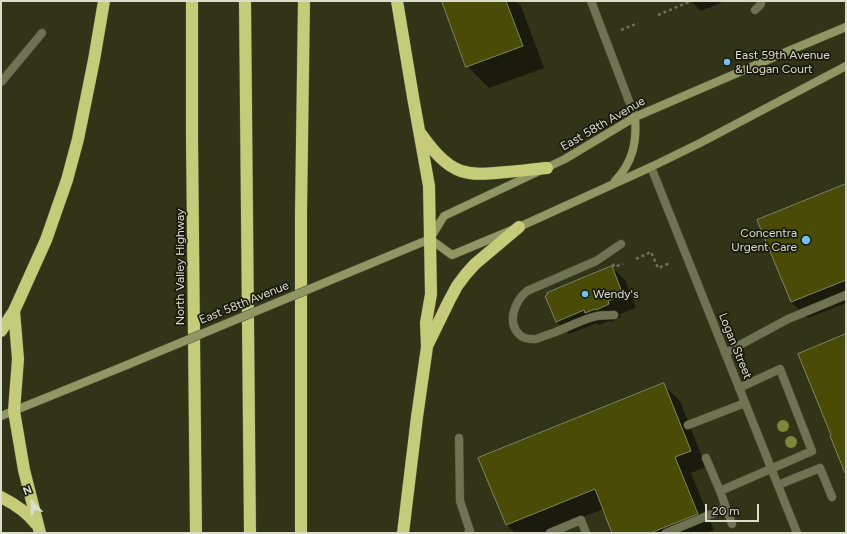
<!DOCTYPE html>
<html>
<head>
<meta charset="utf-8">
<style>
	body { margin:0 }
	#map { position:relative; width:847px; height:534px; overflow:hidden; background:#313417; font-family:Figtree,sans-serif }
	canvas { display:block }
	.frame { position:absolute; inset:0; border:2px solid #dbddcc; pointer-events:none }
	.north { position:absolute; left:12px; top:482px; width:40px; height:40px; -webkit-text-stroke:3px #191a0e; paint-order:stroke; rotate:338deg; font-size:11px; font-weight:700; line-height:16px; text-align:center; color:#dbddcc }
	.north::after { content:''; display:block; margin:auto; width:14px; height:18px; background:#dbddcc; clip-path:polygon(50% 0,100% 100%,50% 72%,0 100%) }
	.scale { position:absolute; left:705px; top:504px; width:54px; height:18px; box-sizing:border-box; border:2px solid #dbddcc; border-top:0; padding-left:5px; font-size:12px; line-height:14px; white-space:nowrap; color:#dbddcc; -webkit-text-stroke:3px #191a0e; paint-order:stroke }
</style>
</head>
<body>
<div id="map">
<canvas width="847" height="534"></canvas>
<div class="frame"></div>
<div class="north">N</div>
<div class="scale">20 m</div>
</div>
<script>
const context = document.querySelector('canvas').getContext('2d');
context.lineJoin = 'round';
function paint(path, color) { context.fillStyle = color; context.fill(path, 'evenodd'); }
function stroke(path, color, width, dash) { context.strokeStyle = color; context.lineWidth = width; context.lineCap = dash ? 'butt' : 'round'; context.setLineDash(dash || []); context.stroke(path); }
function label(font, color, halo, rows, align = 'center') {
  context.font = font + ' Figtree,sans-serif'; context.lineWidth = 3.5; context.setLineDash([]); context.textBaseline = 'middle'; context.strokeStyle = halo; context.fillStyle = color; for (const [text, x, y, turn = 0] of rows) {
    context.save(); context.translate(x, y); context.rotate((+turn || 0) * Math.PI / 180); context.textAlign = isNaN(turn) ? turn : align; if (halo) context.strokeText(text, 0, 0); context.fillText(text, 0, 0); context.restore();
  }
}
const shadow = new Path2D(`
	M453 1H516L521 6 544 68 489 88 467 66Z
	M691 1H725L701 11Z
	M846 185V303L808 318 791 302Z
	M612 267 625 280 636 308 620 314 621 317 610 322 609 321 599 325 597 323 569 334 556 321Z
	M663 384 680 401 706 467 691 473 714 530 709 532 710 533H613L603 509 543 533H515L506 524Z`);
const building = new Path2D(`
	M442 1H506L523 46 466 67Z
	M846 184V280L791 302 757 220Z
	M612 266 623 295 608 301 609 304 596 310 595 309 585 313 584 310 556 322 545 296 548 294 547 293Z
	M846 334V473H845L830 436 831 435 798 354Z
	M664 383 691 451 675 457 698 514 650 533H612L595 489 506 525 478 458Z`);
const path = new Path2D(`
	M658 15 691 1
	M621 30 638 23
	M636 259 651 252 658 268 670 263
	M613 264 614 267 623 264`);
const service = new Path2D(`
	M755 10 761 4V1
	M2 81 42 33
	M614 315C608 315 599 315 593 317 576 322 561 331 544 336 541 337 536 340 533 339 529 339 524 338 521 336 506 324 514 302 527 291L596 261 621 244
	M725 353 788 319 846 295
	M688 425 745 403
	M459 438 460 501 470 531 468 533
	M706 458 720 491 812 451 780 369 739 388
	M778 485 820 468 832 497
	M720 491 732 524
	M550 533 581 520 586 533
	M666 533 726 508`);
const minor = new Path2D(`
	M591 1 635 117
	M1 82 2 81
	M651 167 797 533`);
const secondary = new Path2D(`
	M615 181C633 162 637 142 635 117
	M430 239 452 255 519 227 651 167 700 143 846 66
	M384 258 430 239 444 216 565 159 635 117 786 52 846 27
	M1 416 122 367`);
const motorway = new Path2D(`
	M192 1V137L196 533
	M245 1 250 533
	M397 1 413 97 429 186 430 239 431 294 426 323 427 347 417 417 403 533
	M421 134C431 148 444 165 461 171 476 176 492 173 507 172 521 171 534 169 547 168
	M14 311 18 359 14 411 24 470 40 533
	M1 331 14 311 46 240 67 180 78 139 94 60 104 1
	M428 344 449 301 457 286 466 274 475 264 519 227
	M1 497C15 504 27 512 36 524
	M301 533V213L304 1`);
const secondaryBridge = new Path2D(`
	M122 367 384 258`);
const trees = [
	[783,426],
	[791,442]
];
const markers = [
	[727,62,4,"#71c1f5"],
	[806,240,5,"#71c1f5"],
	[585,294,4,"#71c1f5"]
];
const poiNames = [
	["East 59th Avenue",735,55],
	["& Logan Court",735,69],
	["Concentra",797,233,"right"],
	["Urgent Care",797,247,"right"],
	["Wendy's",593,294]
];
const streetNames = [
	["East 58th Avenue",603,124,-30],
	["North Valley Highway",180,267,-90],
	["East 58th Avenue",244,303,-22],
	["Logan Street",735,346,68]
];
paint(shadow, '#0007');
paint(building, '#484c07');
stroke(building, '#808464', 1);
stroke(service, '#4c4f34', 9);
stroke(minor, '#4c4f34', 9);
stroke(secondary, '#4c4f34', 9);
stroke(motorway, '#4c4f34', 13);
stroke(path, '#6f7259', 2.5, [3, 3]);
stroke(service, '#6f7352', 8);
stroke(minor, '#6f7352', 8);
stroke(secondary, '#919763', 8);
stroke(motorway, '#c4cc79', 12);
stroke(secondaryBridge, '#4c4f34', 9, []);
stroke(secondaryBridge, '#919763', 8);
context.fillStyle = '#7f863b';
for (const [x, y] of trees) { context.beginPath(); context.arc(x, y, 6, 0, 2 * Math.PI); context.fill(); }
for (const [x, y, r, color] of markers) { const dot = new Path2D(); dot.arc(x, y, r, 0, 2 * Math.PI); context.fillStyle = color; context.fill(dot); stroke(dot, '#191a0e', 1.5); }
label('12px', '#dbddcc', '#191a0e', poiNames, 'left');
label('12px', '#dbddcc', '#191a0e', streetNames);
</script>
</body>
</html>
